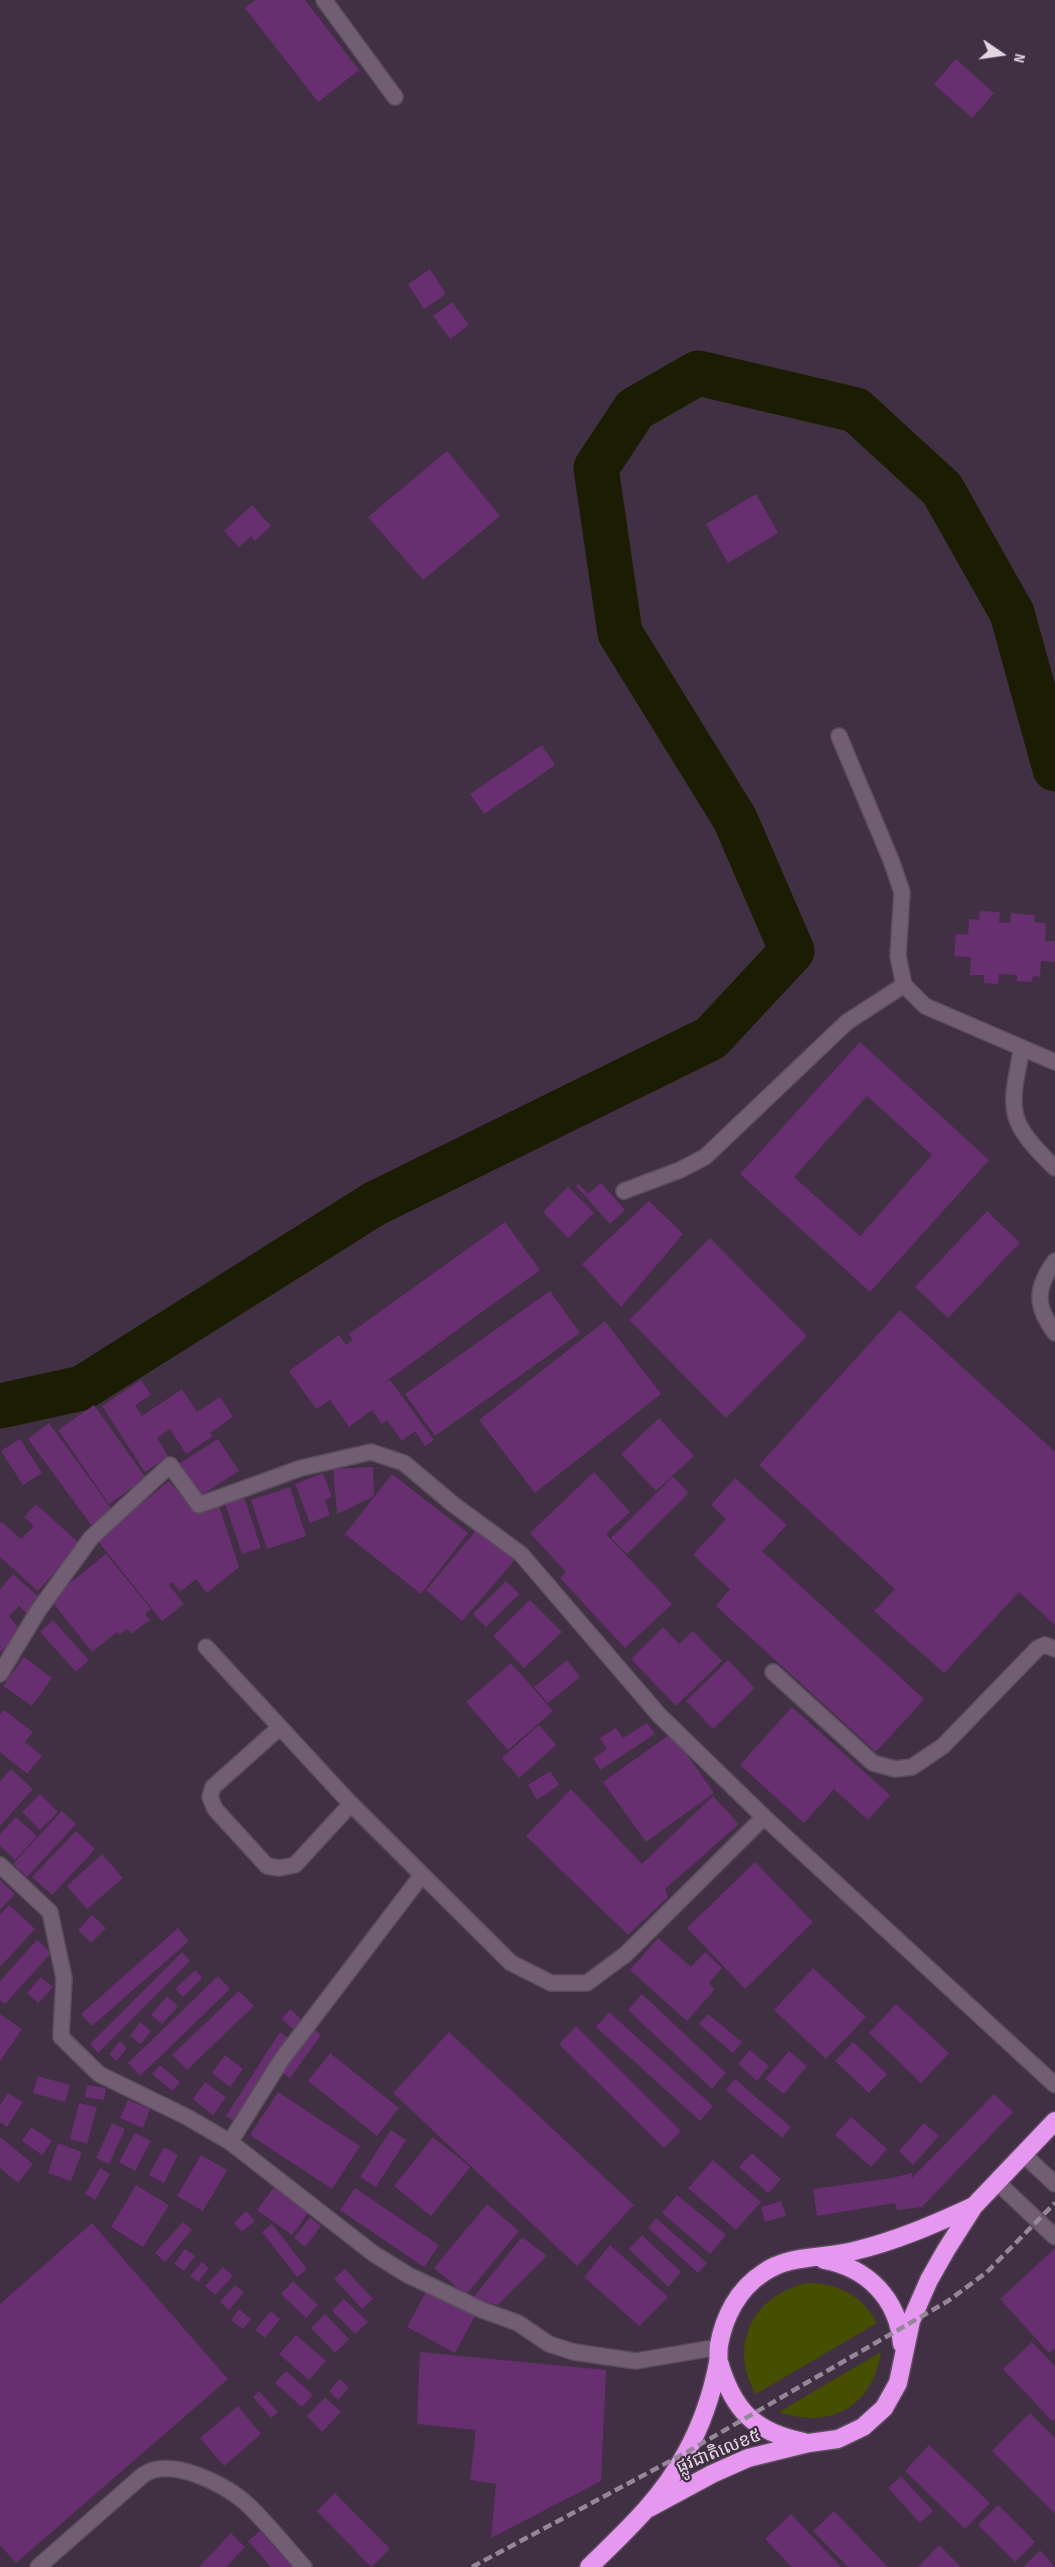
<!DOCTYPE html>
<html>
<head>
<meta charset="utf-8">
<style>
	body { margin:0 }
	#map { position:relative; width:1055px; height:2567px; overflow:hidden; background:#412f43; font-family:"Sofia Sans Condensed",sans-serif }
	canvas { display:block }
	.north { position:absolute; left:971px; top:24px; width:60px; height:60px; -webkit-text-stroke:4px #412f43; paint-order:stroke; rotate:103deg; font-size:16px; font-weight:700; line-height:24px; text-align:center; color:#e0d5e1 }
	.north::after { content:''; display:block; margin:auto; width:21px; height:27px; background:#e0d5e1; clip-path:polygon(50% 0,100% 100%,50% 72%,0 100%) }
</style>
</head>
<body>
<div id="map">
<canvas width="1055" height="2567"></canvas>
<div class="north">N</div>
</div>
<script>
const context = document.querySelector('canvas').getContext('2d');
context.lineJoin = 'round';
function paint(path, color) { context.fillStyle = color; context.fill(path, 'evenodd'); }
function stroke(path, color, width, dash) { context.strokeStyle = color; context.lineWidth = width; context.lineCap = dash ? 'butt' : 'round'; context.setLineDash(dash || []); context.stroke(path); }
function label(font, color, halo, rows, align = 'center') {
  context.font = font + ' "Sofia Sans Condensed","Noto Sans Khmer",sans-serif'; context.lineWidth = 4.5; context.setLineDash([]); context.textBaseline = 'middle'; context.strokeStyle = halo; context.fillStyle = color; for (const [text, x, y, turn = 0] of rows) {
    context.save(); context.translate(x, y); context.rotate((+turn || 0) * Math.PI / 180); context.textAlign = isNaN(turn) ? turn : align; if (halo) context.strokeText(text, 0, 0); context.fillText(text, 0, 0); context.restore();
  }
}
const green = new Path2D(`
	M809 2283C839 2284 862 2295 877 2323L756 2394C727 2345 754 2293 809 2283Z
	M881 2352C873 2406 831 2430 779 2412Z`);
const river = new Path2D(`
	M0 1406 82 1388 374 1204 711 1038 792 951 735 819 620 633 596 468 635 409 698 373 856 410 942 489 1012 613 1055 769`);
const building = new Path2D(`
	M255 0H305L359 70 318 102 245 8Z
	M956 59 994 93 972 118 934 84Z
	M430 269 446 294 424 309 408 284Z
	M452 302 469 325 450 339 433 316Z
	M447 451 500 516 423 580 368 517Z
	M756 494 778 533 728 563 706 524Z
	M252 505 271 526 255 541 251 536 239 547 224 531Z
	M542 745 555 765 484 814 470 794Z
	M980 911 1000 912 999 922 1010 923 1011 913 1035 915 1034 922 1046 923 1045 941H1055V962L1041 961 1040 977 1033 976 1032 982 1017 981V975L999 974 998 984 984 983V975H970L971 957 954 956 956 934 968 935 969 919 979 920Z
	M860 1042 989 1160 870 1292 740 1174ZM867 1096 932 1155 860 1236 794 1177Z
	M601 1183 625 1210 610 1224 576 1186 579 1184 588 1194Z
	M568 1187 594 1213 568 1238 543 1212Z
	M649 1201 683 1234 621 1307 582 1264Z
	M987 1211 1020 1243 948 1318 915 1287Z
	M505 1222 540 1270 384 1383 390 1380 434 1440 425 1446 415 1431 402 1441 387 1420 382 1424 372 1410 349 1427 330 1400 316 1409 289 1371 339 1335 346 1345 353 1340 349 1334Z
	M710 1238 807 1336 726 1418 629 1320Z
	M550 1291 580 1333 435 1436 405 1394Z
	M900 1310 1055 1452V1625L1019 1592 944 1673 874 1611 895 1589 759 1465Z
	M605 1321 661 1394 535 1493 479 1420Z
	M141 1380 151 1395 135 1405 142 1416 182 1389 197 1412 220 1397 233 1417 210 1433 213 1436 186 1454 170 1429 157 1438 168 1456 145 1472 102 1406Z
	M94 1405 146 1478 109 1504 58 1430Z
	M659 1418 694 1456 656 1491 621 1454Z
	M49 1423 113 1511 92 1526 28 1439Z
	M20 1439 42 1473 23 1485 1 1451Z
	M218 1439 239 1471 200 1496 179 1464Z
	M373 1467 374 1496 337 1514 333 1469Z
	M594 1472 630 1512 606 1534 672 1604 625 1648 560 1578 566 1572 530 1533Z
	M323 1473 332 1497 325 1500 330 1515 310 1523 295 1484Z
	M392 1474 468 1533 421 1594 345 1534Z
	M673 1477 689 1493 627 1554 611 1538Z
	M735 1478 787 1525 762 1551 924 1699 876 1752 716 1606 730 1589 693 1555 726 1519 711 1505Z
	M169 1481 196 1514 219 1506 239 1567 207 1593 196 1579 180 1592 172 1582 169 1585 184 1604 162 1621 97 1540Z
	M290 1487 306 1536 267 1549 251 1500Z
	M244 1497 261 1548 242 1554 225 1503Z
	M36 1504 80 1544 38 1591 0 1557V1524L2 1522 21 1539 34 1526 24 1517Z
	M478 1528 515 1560 462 1621 426 1590Z
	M106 1554 151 1609 145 1614 150 1620 131 1634 127 1629 119 1635 117 1632 92 1652 50 1599Z
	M13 1574 42 1600 28 1615 19 1606 9 1616 23 1633 0 1652V1589Z
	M506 1581 519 1594 486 1627 473 1614Z
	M530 1600 562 1632 524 1668 493 1636Z
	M53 1620 89 1660 76 1672 40 1632Z
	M663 1627 679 1644 693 1631 722 1661 676 1706 631 1659Z
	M24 1657 52 1678 32 1706 3 1686Z
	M567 1660 580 1677 548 1703 534 1687Z
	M728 1660 755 1688 713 1729 686 1701Z
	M511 1663 553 1711 508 1750 466 1702Z
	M792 1707 890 1795 868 1820 834 1789 804 1823 740 1765Z
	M4 1710 33 1732 25 1742 42 1756 27 1774 0 1752V1715Z
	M647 1723 655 1734 600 1770 593 1758 607 1749 600 1738 616 1728 623 1738Z
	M539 1725 556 1745 519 1778 502 1758Z
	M672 1733 714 1793 646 1842 603 1782Z
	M11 1769 33 1789 0 1826V1781Z
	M550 1771 559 1785 537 1800 528 1785Z
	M571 1789 642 1864 713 1796 739 1824 665 1889 668 1897 628 1935 526 1836Z
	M40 1794 58 1812 40 1830 22 1812Z
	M62 1811 76 1824 27 1877 13 1864Z
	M16 1817 37 1836 15 1860 0 1846V1834Z
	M76 1831 95 1849 52 1895 32 1877Z
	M102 1854 123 1878 87 1909 67 1886Z
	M755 1862 813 1922 745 1989 687 1928Z
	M0 1880 15 1894 0 1910Z
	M9 1905 35 1929 0 1967V1915Z
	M92 1915 106 1928 91 1943 78 1930Z
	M178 1928 189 1941 92 2026 81 2014Z
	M658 1938 691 1967 705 1952 722 1968 709 1983 715 1989 687 2021 630 1970Z
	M37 1940 51 1953 5 2004 0 2000V1981Z
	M182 1952 190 1961 98 2053 90 2044Z
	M813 1968 866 2017 826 2059 774 2010Z
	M195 1970 202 1978 183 1997 175 1989Z
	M218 1976 230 1989 140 2076 128 2063Z
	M41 1977 53 1987 38 2003 27 1993Z
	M239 1991 254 2006 187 2070 172 2055Z
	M642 1994 726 2073 712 2089 628 2010Z
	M167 1996 178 2006 162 2024 151 2015Z
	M896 2004 949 2053 921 2083 869 2033Z
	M290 2009 303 2021 294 2030 282 2019Z
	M609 2012 713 2106 700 2121 596 2027Z
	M0 2014 22 2029 0 2061Z
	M708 2014 742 2042 733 2053 699 2024Z
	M140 2022 151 2031 141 2044 130 2036Z
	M576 2026 681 2131 664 2148 559 2044Z
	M311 2027 321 2035 290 2078 280 2071Z
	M280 2032 291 2039 238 2124 226 2116Z
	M449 2032 634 2205 577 2266 393 2093Z
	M120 2041 127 2048 116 2061 109 2054Z
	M853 2042 887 2074 869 2093 835 2061Z
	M750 2050 769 2066 757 2081 738 2064Z
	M789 2051 807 2066 784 2094 765 2079Z
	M330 2053 399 2108 377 2136 308 2081Z
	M225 2055 243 2069 230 2087 212 2073Z
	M160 2065 180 2082 172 2091 152 2074Z
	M38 2076 70 2085 65 2102 33 2093Z
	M735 2079 791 2127 782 2138 726 2090Z
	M205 2082 226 2097 213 2115 193 2099Z
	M87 2085 106 2088 104 2100 85 2097Z
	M278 2092 360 2146 332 2189 250 2135Z
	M8 2093 23 2102 7 2127 0 2122V2105Z
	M994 2094 1013 2112 922 2207 897 2210 895 2203 817 2216 813 2189 892 2178 912 2173V2178Z
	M128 2100 150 2109 143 2128 120 2118Z
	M79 2103 97 2107 87 2144 70 2139Z
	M851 2117 887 2149 871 2167 835 2135Z
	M112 2123 125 2129 109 2164 96 2158Z
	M924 2123 939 2136 913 2165 899 2151Z
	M31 2127 52 2141 42 2155 22 2141Z
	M391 2130 406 2140 376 2187 360 2177Z
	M135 2133 151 2141 135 2171 119 2162Z
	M0 2137 33 2164 18 2183 0 2168Z
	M433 2137 470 2167 431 2216 394 2186Z
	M58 2143 82 2152 71 2181 48 2173Z
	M164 2147 178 2155 164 2183 149 2175Z
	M752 2153 781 2179 768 2193 739 2167Z
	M201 2155 227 2170 203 2211 177 2196Z
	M713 2160 761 2202 736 2230 688 2188Z
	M100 2168 110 2174 95 2200 85 2194Z
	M277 2183 311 2209 292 2235 257 2210Z
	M136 2185 169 2205 143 2247 111 2227Z
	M355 2188 439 2245 424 2267 340 2210Z
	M677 2195 726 2235 710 2254 662 2213Z
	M781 2201 786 2216 765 2222 761 2207Z
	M487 2204 519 2231 466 2295 434 2268Z
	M246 2211 255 2221 242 2232 234 2223Z
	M310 2217 321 2226 305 2247 294 2238Z
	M656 2218 707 2263 698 2273 648 2228Z
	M183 2222 192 2230 165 2262 155 2253Z
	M92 2223 228 2379 16 2563 0 2545V2304Z
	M272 2224 307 2269 297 2277 262 2232Z
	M642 2235 681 2272 668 2287 629 2249Z
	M522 2237 547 2256 498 2305 473 2298Z
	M610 2245 668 2297 639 2326 584 2277Z
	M1055 2248V2348L1049 2353 1000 2299Z
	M185 2249 195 2256 184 2271 174 2264Z
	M202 2262 209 2268 198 2282 190 2276Z
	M223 2267 233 2276 215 2295 205 2286Z
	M345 2269 373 2299 362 2309 334 2278Z
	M293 2281 318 2305 306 2318 281 2294Z
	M235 2285 244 2292 229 2310 220 2302Z
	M428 2288 476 2314 455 2353 407 2327Z
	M344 2299 368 2322 355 2334 332 2311Z
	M239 2309 251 2319 243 2329 231 2320Z
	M271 2311 280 2319 265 2338 255 2330Z
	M325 2314 349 2339 335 2353 311 2328Z
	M296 2335 326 2361 309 2380 279 2354Z
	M1032 2342 1055 2366V2418L1052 2421 1003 2369Z
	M420 2352 606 2370 601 2481 491 2538 496 2484 470 2480 476 2430 417 2424Z
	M286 2371 313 2395 302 2407 275 2383Z
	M340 2379 349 2388 338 2400 329 2391Z
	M259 2391 278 2412 271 2418 253 2397Z
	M325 2397 341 2412 322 2432 307 2416Z
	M238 2406 261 2434 224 2466 200 2438Z
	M1030 2413 1055 2438V2514L992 2451Z
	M929 2445 990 2503 965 2529 905 2471Z
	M901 2476 933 2511 920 2523 888 2488Z
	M335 2493 390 2549 371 2567 317 2511Z
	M998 2505 1035 2542 1015 2562 978 2525Z
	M834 2511 888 2567H848L813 2531Z
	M791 2514 841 2567H792L765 2539Z
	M260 2531 292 2567H271L248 2541Z
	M231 2533 245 2547 226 2567H199Z
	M939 2545 961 2567H918Z
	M1040 2550 1055 2567H1023Z`);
const minor = new Path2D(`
	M324 0 395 97
	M839 736 891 860 902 892 898 956 904 985 925 1006 1055 1062
	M1022 1048C1009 1112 1006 1120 1055 1168
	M624 1191 680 1170 705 1157 847 1022 904 985
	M1055 1261C1035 1288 1035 1306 1055 1333
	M206 1647 351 1804 511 1963 551 1983H587L626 1954 764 1817
	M773 1672 873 1763 895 1769 912 1767 943 1746 1038 1648 1045 1645 1055 1649
	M0 1674 38 1611 91 1538 170 1465 199 1505 301 1468 371 1452 404 1463 454 1505 521 1554 659 1715 764 1817 1055 2085
	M279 1728 213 1787 210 1797 215 1809 267 1866 279 1868 295 1865 351 1804
	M0 1865 50 1912 64 1978 61 2037 99 2074 187 2117 230 2142 374 2254 408 2275 482 2310 518 2323 549 2344 574 2352 636 2361 719 2347
	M230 2142 282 2059 422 1875
	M1023 2154 1055 2184
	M997 2182 1055 2237
	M38 2567 143 2475C170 2456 226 2484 248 2505 268 2524 286 2547 304 2567`);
const highway = new Path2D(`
	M824 2260C868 2268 898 2299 902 2344
	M719 2362C733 2410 754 2432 804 2442
	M649 2508 712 2474 748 2458 809 2443 838 2439 863 2427 884 2408 898 2383 911 2321 929 2280 946 2250 974 2206 1055 2121
	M589 2567C626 2531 662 2498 686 2453 701 2426 712 2394 718 2363 719 2357 718 2351 719 2345 724 2317 738 2289 763 2273 790 2254 823 2259 854 2251 896 2241 935 2224 974 2206`);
const rail = new Path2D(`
	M472 2567 687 2452 948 2301 987 2272 1055 2203`);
const streetNames = [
	["ផ្លូវជាតិលេខ៥",719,2452,-22]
];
paint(green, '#464e00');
stroke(river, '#1a1d01', 45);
paint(building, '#672f6f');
stroke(minor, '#5b4c5d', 18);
stroke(highway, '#5b4c5d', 21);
stroke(minor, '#715e73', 15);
stroke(highway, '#e698f0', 18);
stroke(rail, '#958797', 4.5, [9, 4.5]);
label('18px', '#e0d5e1', '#412f43', streetNames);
</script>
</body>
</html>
